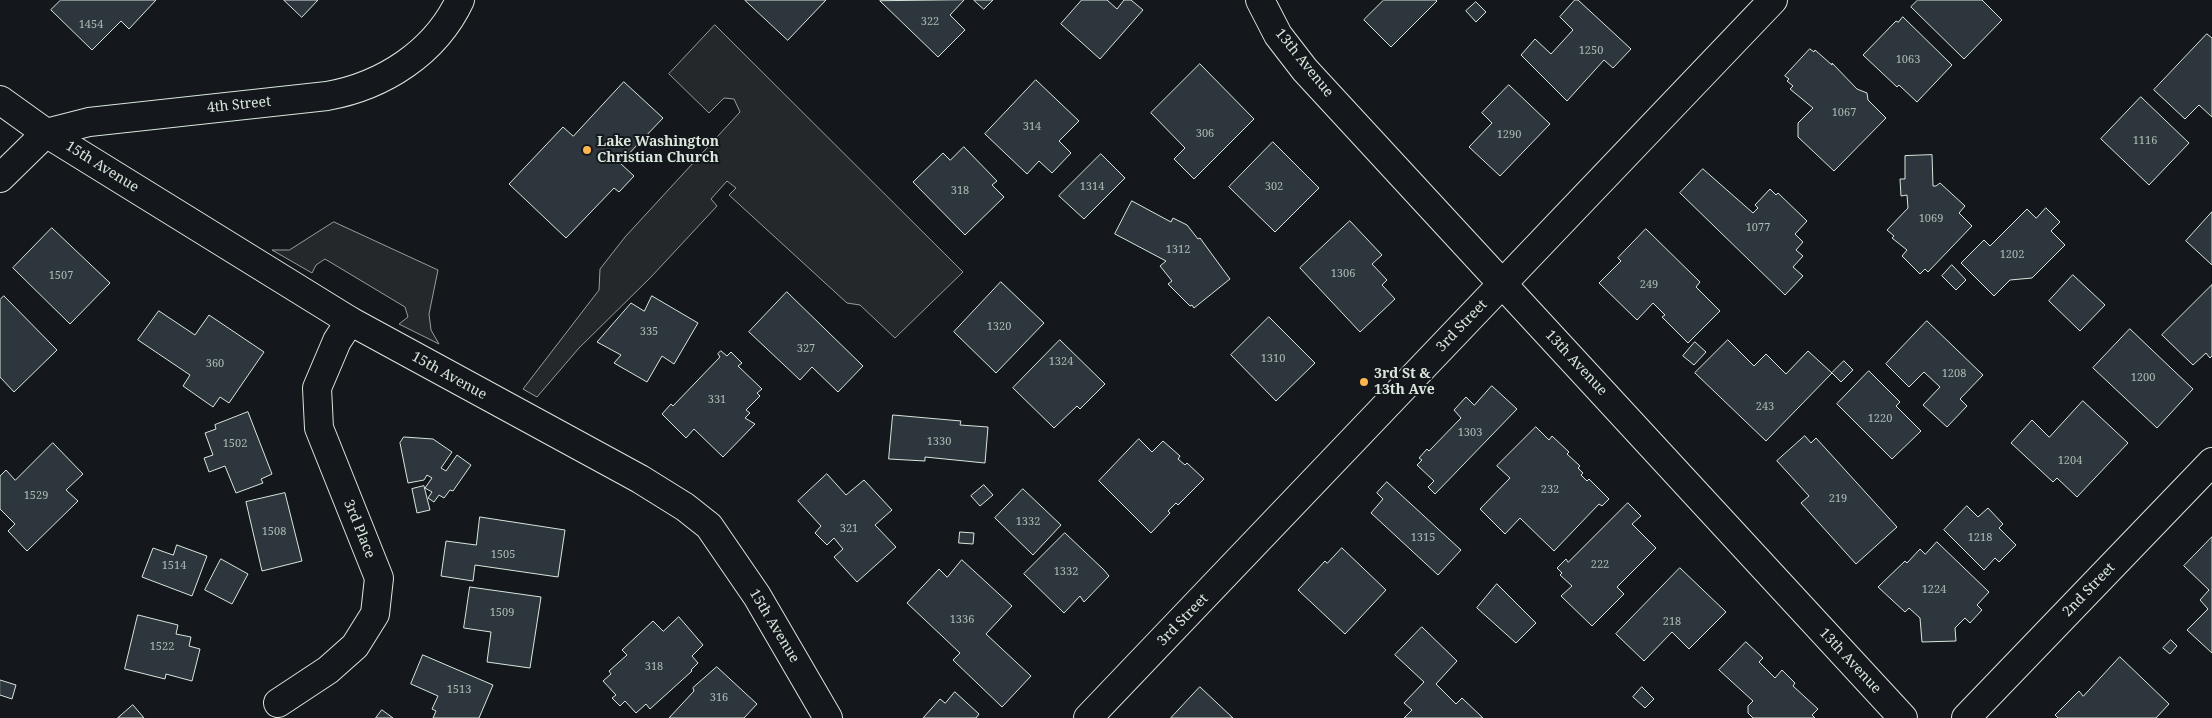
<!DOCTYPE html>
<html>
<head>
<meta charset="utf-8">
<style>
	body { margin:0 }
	canvas { display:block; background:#14181c }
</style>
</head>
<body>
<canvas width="2212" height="718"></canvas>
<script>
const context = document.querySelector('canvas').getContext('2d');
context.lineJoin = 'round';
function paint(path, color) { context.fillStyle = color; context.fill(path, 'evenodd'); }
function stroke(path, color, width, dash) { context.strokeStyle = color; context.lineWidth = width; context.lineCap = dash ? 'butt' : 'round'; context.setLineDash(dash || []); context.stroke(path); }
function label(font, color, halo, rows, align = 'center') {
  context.font = font + ' "Noto Serif",serif'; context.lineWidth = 4; context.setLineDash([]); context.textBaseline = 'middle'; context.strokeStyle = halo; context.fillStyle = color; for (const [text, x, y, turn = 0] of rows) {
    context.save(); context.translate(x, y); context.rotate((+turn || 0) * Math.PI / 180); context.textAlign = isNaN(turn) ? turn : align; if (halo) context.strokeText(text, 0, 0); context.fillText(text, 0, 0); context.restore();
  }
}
const parking = new Path2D(`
	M715 25 963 272 895 338 860 305 847 303 729 195 736 188 727 181 711 199 717 206 651 277 579 348 537 397 523 389 599 290 600 269 625 237 740 112 734 99 724 98 709 113 669 74Z
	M334 222 438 270 429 314 431 330 439 344 399 324 408 317 405 307 325 259 316 265 312 273 272 250H289Z`);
const building = new Path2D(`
	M61 0H156L129 29 121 21 92 50 51 10Z
	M284 0H318L302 17Z
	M745 0H826L788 40Z
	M964 0 950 15 965 30 938 57 880 1Z
	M974 0H993L984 9Z
	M1082 0H1107L1117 9 1124 0H1131L1143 10 1100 59 1061 24Z
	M1384 0H1436L1437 1 1391 47 1364 20Z
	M1575 0H1578L1631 49 1613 68 1604 60 1567 101 1521 55 1535 39 1551 54 1573 30 1560 17Z
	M1918 0H1982L2002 20 1964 59 1911 7Z
	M1476 2 1486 12 1476 22 1466 11Z
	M1903 17 1952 65 1917 102 1899 85 1897 87 1863 55 1896 21 1898 22Z
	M2207 34 2212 38V117L2199 105 2185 119 2154 90Z
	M1810 49 1814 52 1815 50 1832 65V63L1857 89 1867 93 1868 100 1886 118 1834 171 1798 137V123L1813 108 1790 89 1793 86 1787 81 1789 79 1785 76Z
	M1200 64 1254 119 1194 179 1174 159 1185 148 1151 113Z
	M1036 80 1079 121 1059 141 1071 153 1052 173 1039 161 1027 174 985 134Z
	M624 82 663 118 620 163 634 176 619 192 614 188 566 238 509 184 563 127 573 136Z
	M1509 85 1550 124 1500 176 1469 147 1492 123 1482 113Z
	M2141 97 2189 143 2149 185 2101 139Z
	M1273 142 1319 188 1275 232 1229 187Z
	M964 147 997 181 992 185 1004 197 965 235 913 182 943 153 950 160Z
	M1101 154 1125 178 1084 219 1059 196Z
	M1932 155 1933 186H1936L1940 183 1965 206 1959 213 1972 226 1928 272 1925 269 1920 274 1902 256 1907 250 1892 238 1894 236 1887 230 1908 208 1907 195 1901 196 1900 179H1905V156Z
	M1703 169 1753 213 1758 208 1755 205 1770 189 1776 195 1778 193 1807 221 1795 234 1803 242 1796 250 1803 256 1793 267 1803 276 1785 295 1680 193Z
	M1132 201 1171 222 1173 218 1187 225 1198 239 1200 238 1230 279 1194 308 1192 305 1190 306 1168 284 1172 281 1160 266 1166 261 1115 234Z
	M2046 208 2060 222 2051 231 2065 245 2032 278 2010 280 1994 296 1961 263 1984 240 1990 246 2027 209 2036 218Z
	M2212 212V265L2186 241Z
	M1350 221 1382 255 1372 264 1387 280 1382 285 1395 299 1360 332 1300 268Z
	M52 228 110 283 70 324 13 268Z
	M1646 229 1700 282 1696 287 1720 311 1688 343 1662 317 1665 315 1653 303 1637 320 1599 283 1621 261 1618 258Z
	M1952 265 1966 280 1956 290 1942 276Z
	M2073 275 2105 305 2080 331 2049 301Z
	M1001 282 1044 323 996 373 954 332Z
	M2212 285V356L2210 358 2206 353 2193 365 2162 335Z
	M787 292 863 366 838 392 812 367 800 380 749 332Z
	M4 296 57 350 14 392 0 377V300Z
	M652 296 698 323 674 364 662 356 647 382 614 363 621 355 597 342 631 303 644 311Z
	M159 311 195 335 209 315 264 352 229 403 220 397 213 407 183 386 190 375 138 340Z
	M1269 317 1315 363 1276 401 1231 355Z
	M1927 321 1983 375 1960 399 1967 406 1947 427 1923 405 1940 387 1924 372 1909 387 1886 364Z
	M2130 329 2193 389 2157 428 2093 368Z
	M1060 340 1105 384 1080 409 1077 406 1054 428 1013 388Z
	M1728 340 1754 366 1766 354 1786 374 1808 351 1832 373 1766 441 1695 373Z
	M1695 342 1706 352 1694 365 1683 356Z
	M721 351 727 356 731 352 742 363 738 366 762 389 757 393 760 396 746 410 750 413 745 418 755 424 723 457 694 429 686 438 662 414 671 404 673 406 720 357 718 354Z
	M1844 361 1853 370 1841 382 1832 373Z
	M1869 371 1900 402 1896 406 1921 431 1892 459 1837 404Z
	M1492 386 1517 409 1435 494 1428 487 1434 481 1417 465 1422 460 1419 458 1427 449 1429 451 1461 418 1454 410 1466 397 1474 405Z
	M2083 401 2128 443 2077 497 2057 478 2053 482 2011 443 2032 420 2049 437Z
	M248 412 272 474 261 479 263 483 236 493 225 466 209 472 204 458 213 455 205 433 216 429 215 425Z
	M893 415 961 421 960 425 988 427 985 463 925 457V461L889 459Z
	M1536 427 1549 440 1552 436 1569 452 1567 454 1580 466 1578 468 1583 473 1581 475 1587 481 1589 479 1609 499 1602 506 1599 504 1554 551 1520 518 1505 534 1480 509 1510 478 1497 466Z
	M1805 436 1811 443 1816 438 1897 527 1856 564 1801 503 1809 496 1777 461Z
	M404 437 433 439 452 452 441 468 446 471 457 455 471 465 453 491 450 490 444 498 439 495 434 502 428 498 432 492 425 488 432 478 427 475 424 480 408 483 400 443Z
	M1139 439 1152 452 1163 441 1180 456 1178 459 1185 465 1187 463 1204 479 1178 505 1176 503 1168 511 1170 513 1151 533 1099 481Z
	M53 443 83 474 66 490 78 501 27 551 8 531 15 524 0 509V476L6 470 15 480Z
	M827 474 846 495 864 480 892 510 875 525 896 547 857 582 834 557 843 549 834 538 827 545 815 533 821 526 798 501Z
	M1387 482 1461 550 1438 575 1371 513 1383 499 1377 493Z
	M984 485 993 495 980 506 971 496Z
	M424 486 430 510 417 513 412 489Z
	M1023 489 1061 525 1033 555 995 518Z
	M285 493 302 561 262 571 246 502Z
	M1628 503 1641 516 1632 524 1656 548 1617 587 1624 594 1592 626 1561 596 1572 586 1560 575 1562 573 1557 568 1566 559 1568 562Z
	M1967 506 1978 517 1988 508 2003 524 1999 528 2016 545 1999 562 1995 558 1984 570 1944 530Z
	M480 517 565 530 558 577 475 565 473 581 441 576 446 541 476 545Z
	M960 532 974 533 973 544 959 543Z
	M1065 533 1104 570 1109 576 1084 602 1080 596 1064 613 1024 574Z
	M2212 537V653L2187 630 2208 609 2200 600 2209 590 2184 566Z
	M1937 542 1989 592 1977 605 1982 610 1970 623 1965 618 1955 628 1956 641 1922 642 1920 618 1909 608 1905 612 1878 587 1905 561 1907 563 1920 549 1925 554Z
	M177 545 207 556 192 596 142 577 153 548 173 555Z
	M1342 548 1386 590 1345 634 1298 590 1325 561 1327 563Z
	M221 559 248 574 232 604 205 590Z
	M962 560 1012 606 986 634 1031 676 1002 707 953 660 960 653 907 603 939 569 947 577Z
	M1680 568 1726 612 1689 649 1672 632 1644 661 1616 634Z
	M1497 584 1536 623 1516 643 1477 608Z
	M470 587 541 597 530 668 487 662 491 632 464 628Z
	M138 615 178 625 176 634 191 637 189 646 200 649 192 681 166 674 165 679 125 669Z
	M679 617 703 645 692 656 698 663 691 670 692 671 650 709 646 704 636 713 625 701 620 706 612 698 616 695 603 681 611 674 609 671 627 655 622 650 653 621 663 631Z
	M1422 627 1457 661 1436 684 1456 704 1462 698 1483 718H1404L1412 710 1404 703 1424 682 1395 655Z
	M2171 640 2177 646 2170 654 2163 648Z
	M1746 642 1763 658 1759 662 1775 678 1782 670 1795 683 1793 686 1818 709 1812 715 1815 718H1753L1748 713V706L1753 701 1719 670Z
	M423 655 493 685 479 718H433L436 711 432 709 438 696 411 684Z
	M2120 657 2169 704 2156 718H2058L2055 715 2079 691 2083 696Z
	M717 667 757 704 744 718H669L694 691 693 688Z
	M0 680 16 685 12 699 0 695Z
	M1200 687 1233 718H1171Z
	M1642 687 1654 699 1645 708 1633 697Z
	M955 692 979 714 976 718H923L940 699 945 703Z
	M133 705 144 718H118Z
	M382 710 393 718H376Z`);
const minor = new Path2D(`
	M1260 0 1278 35 1305 70 1903 718
	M46 133 89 122 327 96C383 86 435 53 460 0
	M278 703 328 670 355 646 375 614 379 578 319 428 317 388 337 341 350 321
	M1966 718 2212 462`);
const tertiary = new Path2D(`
	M0 100 46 133 350 321 640 479 685 507 709 526 757 596 828 718
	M0 178 46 133
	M1088 718 1773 0`);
const markers = [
	[587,150,5,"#ffb74d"],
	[1364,382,5,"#ffb74d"]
];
const numberNames = [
	["322",930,22],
	["1454",91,25],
	["1250",1591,51],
	["1063",1908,60],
	["1067",1844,113],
	["314",1032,127],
	["306",1205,134],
	["1290",1509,135],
	["1116",2145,141],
	["1314",1092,187],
	["302",1274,187],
	["318",960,191],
	["1069",1931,219],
	["1077",1758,228],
	["1312",1178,250],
	["1202",2012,255],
	["1306",1343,274],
	["1507",61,276],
	["249",1649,285],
	["1320",999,327],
	["335",649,332],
	["327",806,349],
	["1310",1273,359],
	["1324",1061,362],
	["360",215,364],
	["1208",1954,374],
	["1200",2143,378],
	["331",717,400],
	["243",1765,407],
	["1220",1880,419],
	["1303",1470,433],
	["1330",939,442],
	["1502",235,444],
	["1204",2070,461],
	["232",1550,490],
	["1529",36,496],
	["219",1838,499],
	["1332",1028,522],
	["321",849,529],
	["1508",274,532],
	["1315",1423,538],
	["1218",1980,538],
	["1505",503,555],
	["222",1600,565],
	["1514",174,566],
	["1332",1066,572],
	["1224",1934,590],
	["1509",502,613],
	["1336",962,620],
	["218",1672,622],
	["1522",162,647],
	["318",654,667],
	["1513",459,690],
	["316",719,698]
];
const streetNames = [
	["13th Avenue",1304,63,51],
	["4th Street",239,105,-6],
	["15th Avenue",102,167,32],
	["3rd Street",1462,326,-46],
	["13th Avenue",1576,363,47],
	["15th Avenue",449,376,29],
	["3rd Place",359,529,68],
	["2nd Street",2089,590,-46],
	["3rd Street",1183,620,-46],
	["15th Avenue",774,626,59],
	["13th Avenue",1850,661,47]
];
const poiNames = [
	["Lake Washington",597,142],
	["Christian Church",597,158],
	["3rd St &",1374,374],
	["13th Ave",1374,390]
];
paint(parking, '#24282b');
stroke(parking, '#939e99', 1);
paint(building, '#2c363c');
stroke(building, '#d8e6dc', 1);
stroke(minor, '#d8e6dc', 30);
stroke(tertiary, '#d8e6dc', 30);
stroke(minor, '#14181c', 28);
stroke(tertiary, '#14181c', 28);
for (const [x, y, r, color] of markers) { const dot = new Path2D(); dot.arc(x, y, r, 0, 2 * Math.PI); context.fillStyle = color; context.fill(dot); stroke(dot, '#14181c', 2); }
label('11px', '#adbab4', null, numberNames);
label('14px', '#d8e6dc', '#14181c', streetNames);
label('bold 14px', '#d8e6dc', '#14181c', poiNames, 'left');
</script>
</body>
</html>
